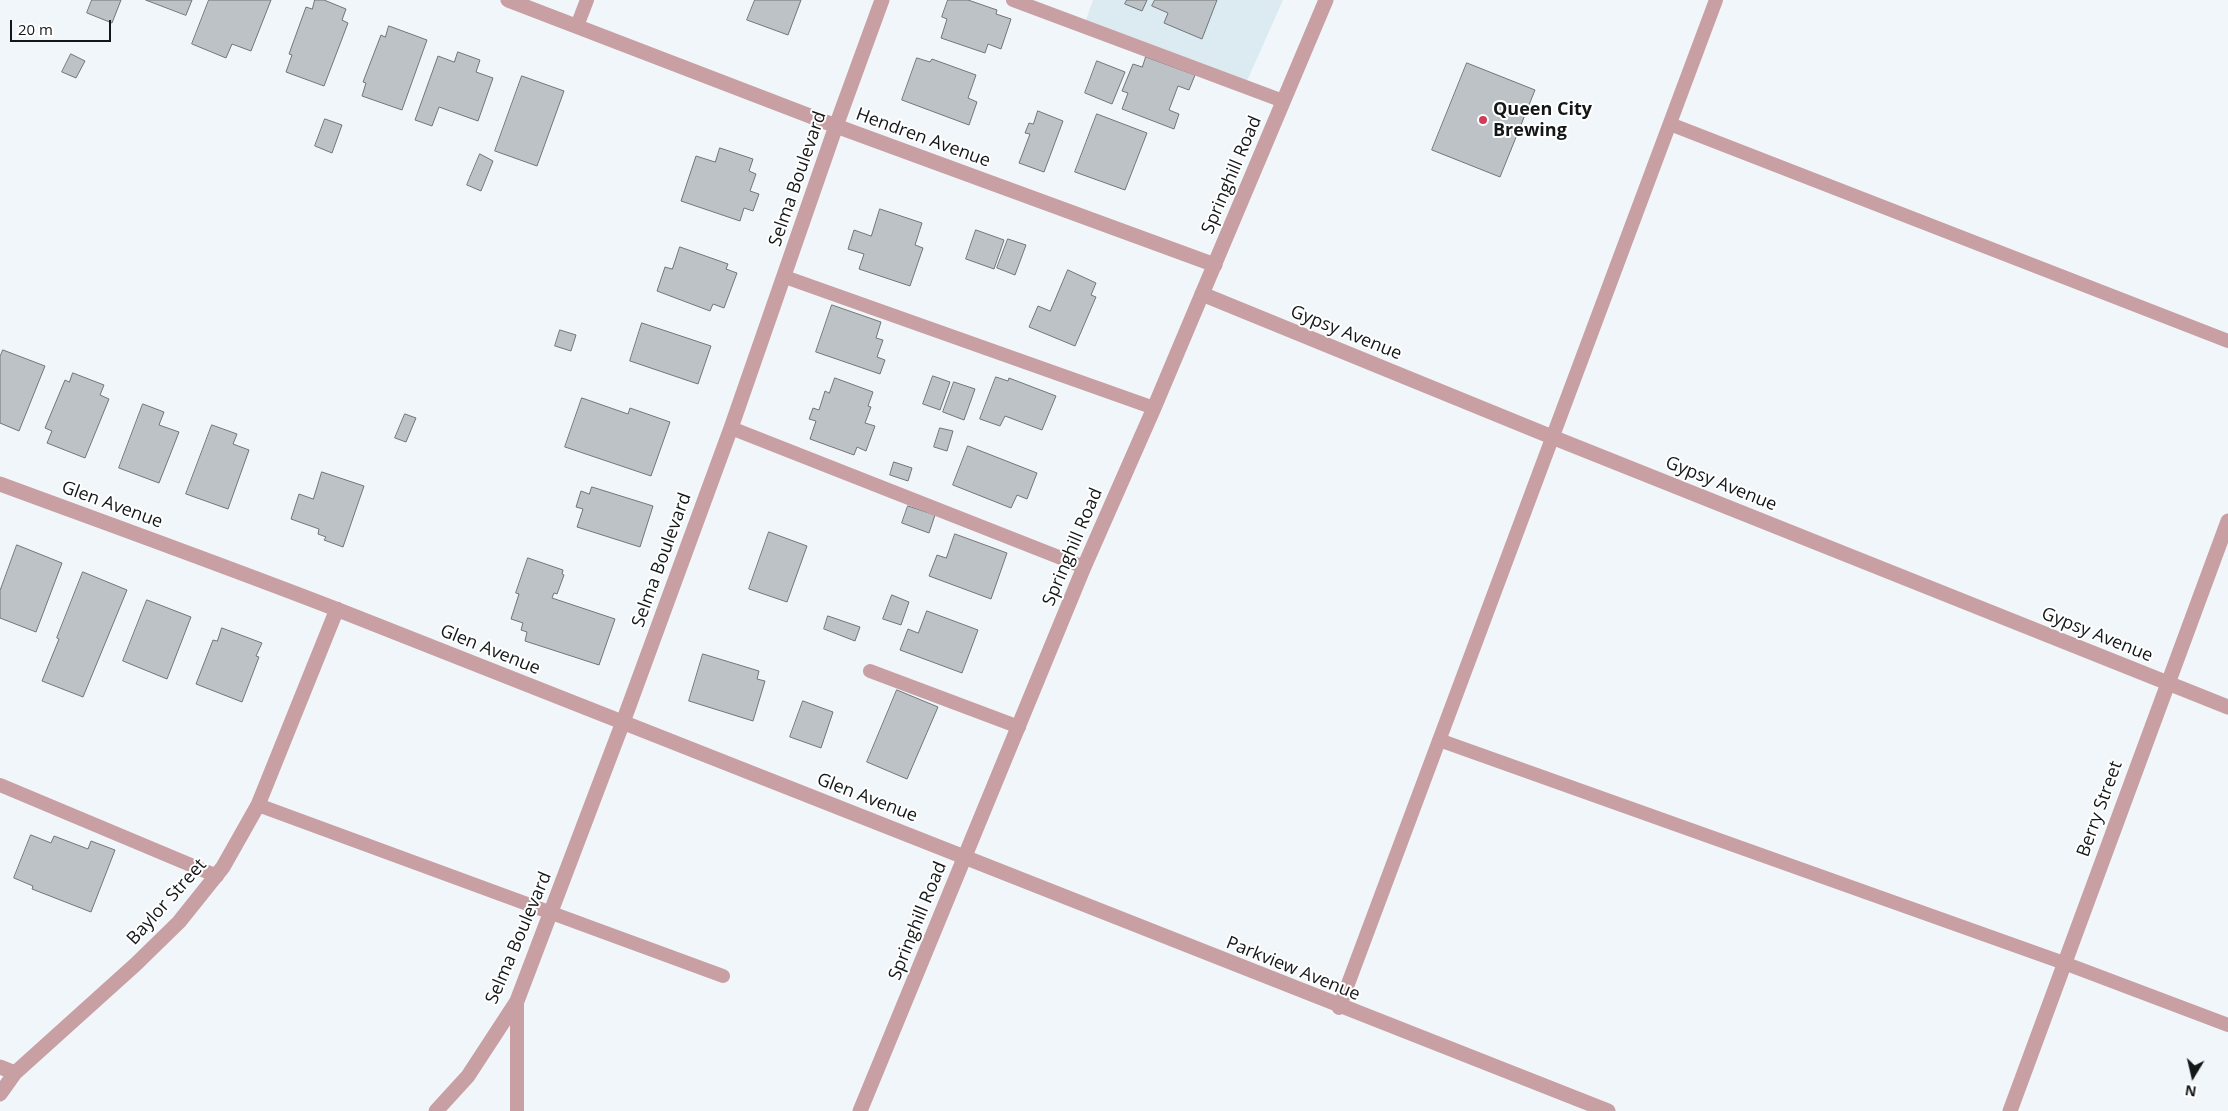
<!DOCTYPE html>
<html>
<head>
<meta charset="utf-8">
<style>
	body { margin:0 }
	#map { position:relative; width:2228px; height:1111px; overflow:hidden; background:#f0f6f9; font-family:"Open Sans",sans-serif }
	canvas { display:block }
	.north { position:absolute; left:2168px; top:1051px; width:50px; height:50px; -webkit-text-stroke:4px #fff; paint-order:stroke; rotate:189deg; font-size:14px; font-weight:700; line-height:20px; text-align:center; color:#141718 }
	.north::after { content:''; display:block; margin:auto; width:18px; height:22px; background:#141718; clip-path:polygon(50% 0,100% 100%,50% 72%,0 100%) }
	.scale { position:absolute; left:10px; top:20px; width:101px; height:22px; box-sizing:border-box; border:2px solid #141718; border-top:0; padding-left:6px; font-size:15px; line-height:18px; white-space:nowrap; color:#141718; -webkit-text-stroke:4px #fff; paint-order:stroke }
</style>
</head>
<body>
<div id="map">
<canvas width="2228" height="1111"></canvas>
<div class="north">N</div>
<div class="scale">20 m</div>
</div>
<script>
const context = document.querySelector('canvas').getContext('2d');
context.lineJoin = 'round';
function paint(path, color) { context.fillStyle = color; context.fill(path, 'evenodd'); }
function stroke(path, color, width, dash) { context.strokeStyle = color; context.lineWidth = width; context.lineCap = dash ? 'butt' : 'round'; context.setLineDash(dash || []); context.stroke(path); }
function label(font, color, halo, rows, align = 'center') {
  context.font = font + ' "Open Sans",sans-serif'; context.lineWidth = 4; context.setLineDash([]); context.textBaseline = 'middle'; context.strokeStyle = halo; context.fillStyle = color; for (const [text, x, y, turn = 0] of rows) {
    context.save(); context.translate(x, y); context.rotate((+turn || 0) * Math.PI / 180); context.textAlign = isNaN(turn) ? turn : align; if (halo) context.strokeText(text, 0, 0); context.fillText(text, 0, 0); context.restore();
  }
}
const built = new Path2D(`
	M1093 0H1283L1243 90 1082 31Z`);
const building = new Path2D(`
	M92 0H121L112 23 87 13Z
	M146 0H192L186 15Z
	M209 0H271L251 51 232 44 226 58 192 44Z
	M315 0H324L346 9 342 20 348 23 324 86 286 72 292 55 289 54 306 7 312 9Z
	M755 0H801L788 35 747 20Z
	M948 0H968L997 10 996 14 1011 19 1001 49 988 44 985 53 941 38 947 19 942 17Z
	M1127 0H1147L1142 11 1125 4Z
	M1155 0H1217L1202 39 1164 23 1168 13 1152 6Z
	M389 26 427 40 402 110 362 96 366 83 363 82 381 35 385 37Z
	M458 52 480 60 476 72 493 78 478 121 439 107 432 126 415 120 438 56 454 62Z
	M71 54 85 61 76 78 62 72Z
	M1146 57 1195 75 1189 90 1178 86 1169 110 1179 114 1174 129 1122 109 1128 93 1122 91 1133 64 1142 67Z
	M917 58 930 62 932 59 976 75 968 98 977 102 969 125 902 100Z
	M1097 61 1125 72 1112 104 1085 93Z
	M1467 63 1535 90 1500 177 1432 150Z
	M522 76 564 91 537 166 495 151Z
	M1038 111 1063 121 1044 172 1019 163 1030 134 1025 133 1029 123 1033 124Z
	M1097 114 1147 133 1125 190 1075 172Z
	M325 119 342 125 332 153 315 146Z
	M720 148 753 159 749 171 756 174 750 191 759 194 753 211 744 208 740 221 681 201 696 156 715 162Z
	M480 154 493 161 481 191 467 185Z
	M880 209 922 223 915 245 923 248 910 286 859 269 864 254 848 249 854 230 871 236Z
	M976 230 1004 240 994 269 966 259Z
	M1008 239 1026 245 1015 275 997 268Z
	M680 247 728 264 726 269 737 273 724 308 713 304 710 311 657 291 665 267 672 269Z
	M1068 270 1096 283 1091 295 1096 297 1075 346 1029 327 1038 306 1050 311Z
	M832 305 881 322 876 338 883 340 877 357 885 360 880 374 816 352Z
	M642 323 711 346 698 384 630 361Z
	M560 330 576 335 571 351 555 346Z
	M3 350 45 366 19 431 0 423V357Z
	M73 373 104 385 100 395 109 399 85 458 47 443 52 431 45 428 65 380 69 382Z
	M933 376 950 382 940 410 923 404Z
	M996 377 1008 381 1009 378 1056 396 1042 430 1005 416 1000 426 980 419Z
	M835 378 873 392 868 406 871 407 865 423 875 426 866 451 857 447 854 455 810 439 816 421 809 419 813 408 819 410 825 391 829 393Z
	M954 382 975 389 964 420 943 412Z
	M582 398 628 414 630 408 670 422 651 476 565 447Z
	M143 404 164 412 159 425 179 432 159 483 119 468Z
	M405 414 416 418 406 442 395 438Z
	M212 425 237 434 233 444 249 450 228 509 186 494Z
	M940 428 953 431 947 451 934 447Z
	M968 446 1037 473 1027 499 1017 495 1011 508 953 485Z
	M894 462 912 468 908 481 890 475Z
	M322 472 364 486 343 547 324 540 326 537 318 534 319 529 291 519 299 494 313 499Z
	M592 487 653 506 640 547 577 527 583 509 576 507 581 491 589 494Z
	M908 506 935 515 929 533 902 523Z
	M769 532 807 546 787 602 749 589Z
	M955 534 1007 553 991 599 929 576 937 555 946 558Z
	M17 545 62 563 36 632 0 618V591Z
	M528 558 563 570 562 574 564 575 557 594 554 593 552 598 615 619 599 665 525 641 527 632 521 630 523 623 511 619 519 594 516 593Z
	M83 572 127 590 83 697 42 681 59 639 57 638Z
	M892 595 909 602 901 625 883 619Z
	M147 600 191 617 167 679 123 661Z
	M927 611 978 630 962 673 900 650 908 629 918 633Z
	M828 616 860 627 855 641 824 629Z
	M222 628 262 643 256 656 259 657 242 702 196 684 213 640 217 641Z
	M703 654 759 671 757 679 765 681 753 721 689 701Z
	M897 690 938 707 907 779 867 762Z
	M803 701 833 712 821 748 790 737Z
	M31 835 51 843 54 836 88 849 91 841 115 850 91 912 32 889 33 886 14 878Z`);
const service = new Path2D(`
	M1013 0 1283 101
	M577 26 587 0
	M1670 124 2228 341
	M785 277 1154 408
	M731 428 1084 567
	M870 671 1019 727
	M1439 740 2064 963 2228 1025
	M0 785 217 876
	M258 805 723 976
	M1339 1008 1716 0
	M517 1111V1001`);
const minor = new Path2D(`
	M508 0 836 126 1215 265
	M1202 294 1552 437 2228 707
	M0 484C114 526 228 567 341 611 764 776 1185 948 1608 1111
	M0 1067 15 1073
	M0 1094 15 1073 136 964 179 922 223 867 258 805 337 609
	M436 1111 468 1076 517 1001 623 722 731 428 836 126 882 0
	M2010 1111 2228 521`);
const tertiary = new Path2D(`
	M860 1111 1084 567 1154 408 1326 0`);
const markers = [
	[1483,120,5,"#ce3e5a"]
];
const poiNames = [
	["Queen City",1493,110],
	["Brewing",1493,131]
];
const streetNames = [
	["Hendren Avenue",923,138,20],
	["Springhill Road",1232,175,-67],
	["Selma Boulevard",798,179,-71],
	["Gypsy Avenue",1346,333,22],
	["Gypsy Avenue",1721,484,22],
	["Glen Avenue",112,505,20],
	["Springhill Road",1073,547,-67],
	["Selma Boulevard",662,560,-70],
	["Gypsy Avenue",2097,635,22],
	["Glen Avenue",490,650,22],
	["Glen Avenue",867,798,21],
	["Berry Street",2100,809,-70],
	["Baylor Street",167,902,-48],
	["Springhill Road",918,921,-68],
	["Selma Boulevard",519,938,-67],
	["Parkview Avenue",1293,969,22]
];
paint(built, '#dceaf1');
paint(building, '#bcc2c5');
stroke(building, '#717679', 1);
stroke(service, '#c89fa2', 14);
stroke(minor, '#c89fa2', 15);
stroke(tertiary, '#c89fa2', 15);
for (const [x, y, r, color] of markers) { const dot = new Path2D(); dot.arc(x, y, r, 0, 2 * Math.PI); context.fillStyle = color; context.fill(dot); stroke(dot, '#fff', 2); }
label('bold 18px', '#141718', '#fff', poiNames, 'left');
label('18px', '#141718', '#fff', streetNames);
</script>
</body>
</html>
